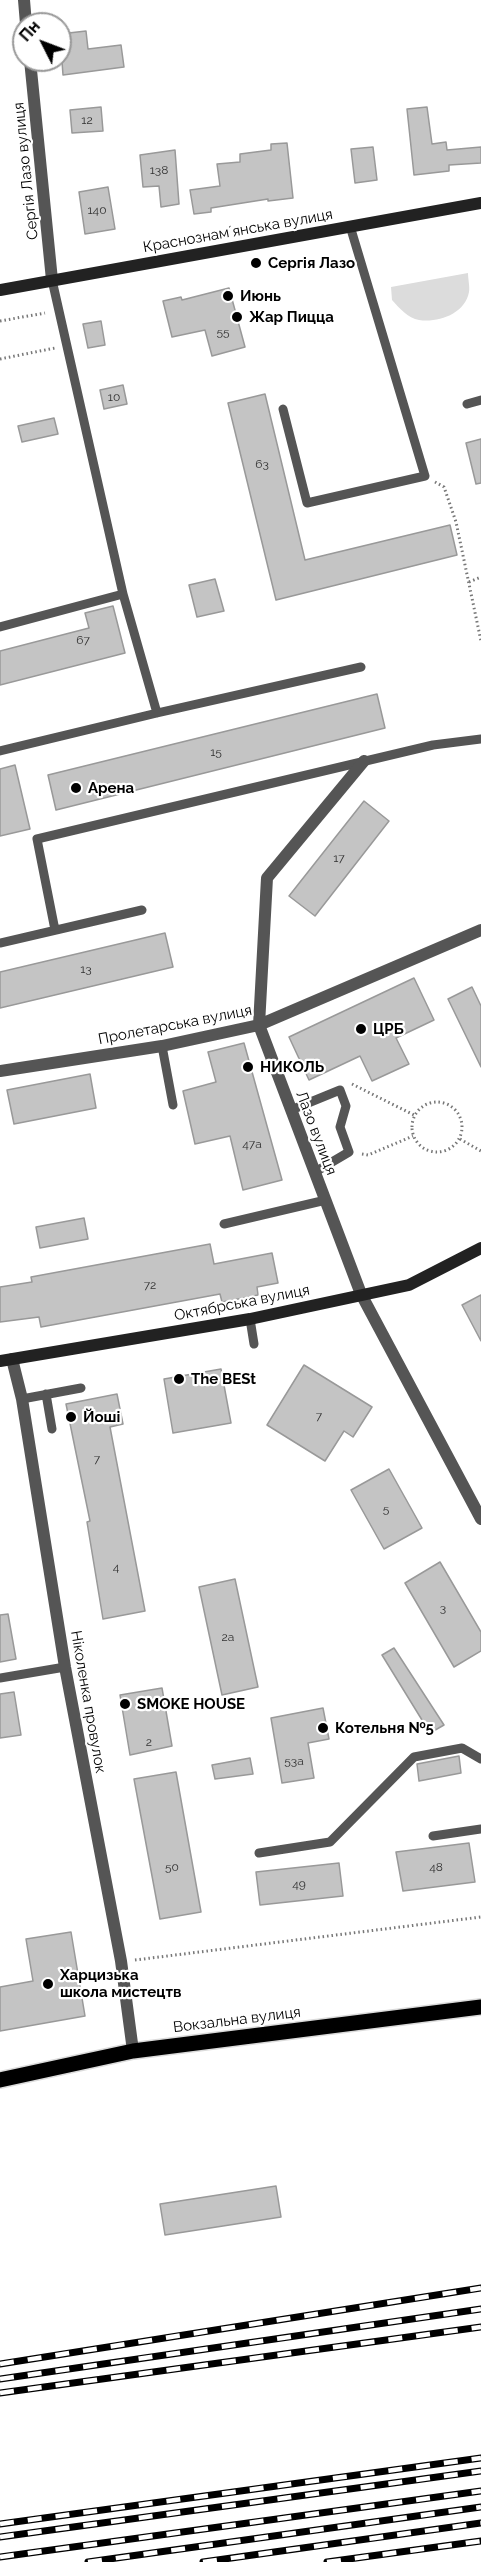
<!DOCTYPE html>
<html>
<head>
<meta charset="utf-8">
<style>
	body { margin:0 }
	#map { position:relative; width:481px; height:2562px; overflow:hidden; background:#fff; font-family:Raleway,sans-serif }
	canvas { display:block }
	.north { position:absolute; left:12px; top:12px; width:60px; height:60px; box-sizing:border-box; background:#fff; border:2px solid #999; border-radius:50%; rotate:312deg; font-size:16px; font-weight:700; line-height:24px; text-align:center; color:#000 }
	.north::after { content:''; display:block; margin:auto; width:21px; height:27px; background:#000; clip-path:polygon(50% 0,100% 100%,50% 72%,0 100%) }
</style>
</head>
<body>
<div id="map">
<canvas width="481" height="2562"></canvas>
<div class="north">Пн</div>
</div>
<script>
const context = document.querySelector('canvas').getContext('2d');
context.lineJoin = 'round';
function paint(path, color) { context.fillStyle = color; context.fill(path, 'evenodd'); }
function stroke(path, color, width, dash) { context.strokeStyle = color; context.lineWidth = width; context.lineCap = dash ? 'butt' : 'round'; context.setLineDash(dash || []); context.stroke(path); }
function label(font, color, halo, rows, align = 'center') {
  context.font = font + ' Raleway,sans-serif'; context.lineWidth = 4.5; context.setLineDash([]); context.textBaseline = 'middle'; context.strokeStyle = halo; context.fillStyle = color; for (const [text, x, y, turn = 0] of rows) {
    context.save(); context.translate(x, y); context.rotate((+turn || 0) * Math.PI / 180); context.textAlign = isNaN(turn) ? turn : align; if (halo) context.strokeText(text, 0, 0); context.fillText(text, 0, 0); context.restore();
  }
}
const green = new Path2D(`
	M468 273C468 279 470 287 469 292 465 314 438 323 419 320 408 318 399 308 392 300L391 287Z`);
const building = new Path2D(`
	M86 31 88 49 121 45 124 67 63 75 60 34Z
	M101 107 103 131 72 133 70 110Z
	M427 107 432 144 446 142 447 150 481 147V163L449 165V171L414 175 407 109Z
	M287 143 293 198 268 201V199L211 208V212L194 214 190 190 220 186 217 164 240 162V154L271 150V144Z
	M373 147 377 180 355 183 351 149Z
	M175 150 179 204 161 207 159 186 143 187 140 155Z
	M108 187 115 229 85 234 79 192Z
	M229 288 245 347 212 356 205 330 172 337 163 301 181 297 182 300Z
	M101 321 105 345 88 348 83 324Z
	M123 385 127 404 104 409 100 390Z
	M265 394 305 560 450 525 457 555 276 600 228 403Z
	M54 418 58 434 22 442 18 426Z
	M481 439V483L476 484 466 443Z
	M215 579 224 611 197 617 189 585Z
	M113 606 125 653 0 685V651L89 628 85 613Z
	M377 694 385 728 56 810 48 775Z
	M15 765 30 829 0 836V769Z
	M364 801 389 821 315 916 289 896Z
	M165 933 173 967 0 1008V972Z
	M414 978 434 1020 396 1038 409 1064 372 1081 360 1056 309 1080 289 1037Z
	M472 987 481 1006V1067L448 999Z
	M244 1043 282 1180 243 1190 230 1136 195 1144 183 1091 216 1082 208 1052Z
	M90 1074 96 1108 14 1124 7 1090Z
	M84 1218 88 1239 40 1248 36 1227Z
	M210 1244 214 1264 272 1253 278 1283 257 1287 258 1295 233 1300 222 1302 220 1294 41 1327 39 1317 0 1322V1287L32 1282 31 1277Z
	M481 1295V1341L462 1305Z
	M304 1365 372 1407 353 1437 344 1431 325 1461 267 1425Z
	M221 1369 231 1423 173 1433 164 1379Z
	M117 1394 123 1424 110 1427 145 1611 103 1619 87 1522 90 1521 66 1404Z
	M389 1469 422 1528 384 1549 351 1490Z
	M440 1562 481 1632V1651L454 1667 405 1583Z
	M235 1579 258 1687 222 1695 199 1587Z
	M8 1614 16 1659 0 1662V1615Z
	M394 1648 444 1725 430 1733 382 1655Z
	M162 1688 172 1746 130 1755 120 1695Z
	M14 1692 21 1735 0 1738V1694Z
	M323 1708 329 1739 308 1743 314 1778 282 1783 271 1718Z
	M459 1756 461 1773 419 1781 417 1764Z
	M250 1758 253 1774 215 1779 212 1765Z
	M176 1772 201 1912 160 1919 134 1779Z
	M469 1843 475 1882 403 1891 396 1852Z
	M339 1863 343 1896 260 1905 256 1872Z
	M71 1932 85 2016 0 2031V1987L33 1981 26 1939Z
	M276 2186 281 2217 165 2235 160 2204Z`);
const path = new Path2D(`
	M0 321 45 313
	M0 359 55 348
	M435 482 444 487 456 522 481 641
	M469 582 481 577
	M352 1084 414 1115
	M412 1127a25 25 0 1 1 50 0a25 25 0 1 1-50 0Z
	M460 1139 481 1151
	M362 1154 368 1155 413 1136
	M135 1960 481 1917`);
const lane = new Path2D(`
	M52 280 123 594 157 713
	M467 404 481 400
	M283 409 307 503 425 476 350 226
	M0 627 123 594
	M0 751 157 713 361 667
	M55 930 37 839 433 745 481 739
	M0 943 142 910
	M162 1046 173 1105
	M291 1110 340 1090 346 1106 340 1127 349 1152 315 1172
	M224 1224 326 1200
	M250 1319 254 1344
	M46 1394 52 1429
	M22 1399 81 1388
	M0 1678 65 1667
	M433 1836 481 1829
	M259 1853 330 1842 414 1757 462 1748 481 1759`);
const street = new Path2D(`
	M24 0 26 24
	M30 60 52 280
	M364 761 267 878 259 1025 361 1294 481 1519
	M0 1071 162 1046 259 1025 481 930
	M12 1359 22 1399 65 1667 121 1961 133 2051`);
const secondary = new Path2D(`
	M0 290 481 203
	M0 1361 250 1319 409 1285 481 1248`);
const primary = new Path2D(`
	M0 2080 133 2051 481 2007`);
const rail = new Path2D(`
	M0 2364 481 2288
	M0 2379 481 2309
	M0 2393 481 2327
	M0 2524 481 2458
	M0 2537 481 2471
	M0 2557 481 2491
	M88 2562 481 2507
	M203 2562 481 2523
	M327 2562 481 2541`);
const markers = [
	[256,263,6,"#000"],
	[228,296,6,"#000"],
	[237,317,6,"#000"],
	[76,788,6,"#000"],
	[361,1029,6,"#000"],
	[248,1067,6,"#000"],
	[179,1379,6,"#000"],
	[71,1417,6,"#000"],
	[125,1704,6,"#000"],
	[323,1728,6,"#000"],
	[48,1984,6,"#000"]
];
const numberNames = [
	["12",87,120],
	["138",159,170],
	["140",97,210],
	["55",223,332],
	["10",114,397],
	["63",262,464],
	["67",83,640],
	["15",216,752],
	["17",339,858],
	["13",86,969],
	["47а",252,1144],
	["72",150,1285],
	["7",319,1416],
	["7",97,1459],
	["5",386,1509],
	["4",116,1567],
	["3",443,1608],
	["2а",228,1637],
	["2",149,1742],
	["53а",294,1761],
	["50",172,1867],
	["48",436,1867],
	["49",299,1884]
];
const streetNames = [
	["Сергія Лазо вулиця",26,171,-96],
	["Краснознамʼянська вулиця",238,231,-10],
	["Пролетарська вулиця",175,1025,-11],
	["Лазо вулиця",316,1133,69],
	["Октябрська вулиця",242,1303,-11],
	["Ніколенка провулок",88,1702,80],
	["Вокзальна вулиця",237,2020,-7]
];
const poiNames = [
	["Сергія Лазо",268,263],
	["Июнь",240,296],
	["Жар Пицца",249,317],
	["Арена",88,788],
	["ЦРБ",373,1029],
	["НИКОЛЬ",260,1067],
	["The BESt",191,1379],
	["Йоші",83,1417],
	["SMOKE HOUSE",137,1704],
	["Котельня №5",335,1728],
	["Харцизька",60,1975],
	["школа мистецтв",60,1992]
];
paint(green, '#dcdcdc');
paint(building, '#c4c4c4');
stroke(building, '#999', 1.5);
stroke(primary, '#dbdbdb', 18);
stroke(path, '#777', 3, [1.5, 3]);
stroke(lane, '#555', 9);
stroke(street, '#555', 12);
stroke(secondary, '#222', 12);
stroke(primary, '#000', 15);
stroke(rail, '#000', 7);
stroke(rail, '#fff', 4.5, [14]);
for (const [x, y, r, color] of markers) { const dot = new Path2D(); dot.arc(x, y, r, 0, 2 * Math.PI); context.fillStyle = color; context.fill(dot); stroke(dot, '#fff', 2); }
label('12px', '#313131', null, numberNames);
label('15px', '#000', '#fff', streetNames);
label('bold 15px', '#000', '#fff', poiNames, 'left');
</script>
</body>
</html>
